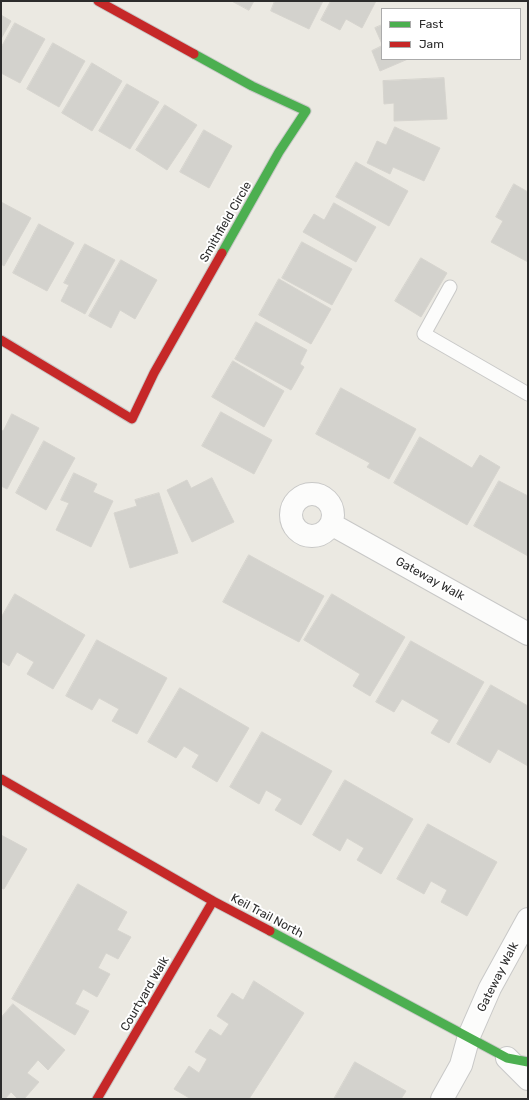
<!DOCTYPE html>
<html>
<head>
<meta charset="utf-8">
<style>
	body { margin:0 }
	#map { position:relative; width:529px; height:1100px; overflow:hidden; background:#ebe9e2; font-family:Rubik,sans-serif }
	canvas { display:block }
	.frame { position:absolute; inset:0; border:2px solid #2c2c2c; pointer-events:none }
	.legend { position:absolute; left:381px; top:8px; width:140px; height:52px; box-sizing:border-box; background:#fff; border:1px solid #ababab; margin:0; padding:5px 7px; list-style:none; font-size:12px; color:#2c2c2c }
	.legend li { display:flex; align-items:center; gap:8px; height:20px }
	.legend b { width:20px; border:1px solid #ababab }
</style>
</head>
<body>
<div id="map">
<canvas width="529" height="1100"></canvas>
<div class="frame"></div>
<ul class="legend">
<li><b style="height:5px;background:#4caf50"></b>Fast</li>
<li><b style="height:5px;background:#c62828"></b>Jam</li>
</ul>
</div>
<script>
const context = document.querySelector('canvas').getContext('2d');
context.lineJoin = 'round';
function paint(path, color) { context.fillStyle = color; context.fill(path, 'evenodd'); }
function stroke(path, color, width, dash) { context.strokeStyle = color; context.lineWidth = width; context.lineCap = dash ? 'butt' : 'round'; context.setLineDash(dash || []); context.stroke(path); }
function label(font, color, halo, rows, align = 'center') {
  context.font = font + ' Rubik,sans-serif'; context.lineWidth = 4; context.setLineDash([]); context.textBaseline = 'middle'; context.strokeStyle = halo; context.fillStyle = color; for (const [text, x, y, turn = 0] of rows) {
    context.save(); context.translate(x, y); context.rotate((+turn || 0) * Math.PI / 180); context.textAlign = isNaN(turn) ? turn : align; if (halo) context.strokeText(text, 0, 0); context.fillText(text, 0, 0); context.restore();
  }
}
const building = new Path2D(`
	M232 1H254L249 10Z
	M275 1H323L309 29 271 11Z
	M331 1H376L362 28 346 19 340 30 321 20Z
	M1 15 11 21 1 39Z
	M15 23 45 39 20 83 1 73V48Z
	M382 25V44L375 28Z
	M53 43 85 61 59 107 27 89Z
	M382 46V59H408L380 71 372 51Z
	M92 63 122 81 92 131 62 113Z
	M444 78 447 119 394 121V103L384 104 383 81Z
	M127 84 159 102 130 149 99 131Z
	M165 105 197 125 167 170 136 150Z
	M395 127 440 148 424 181 393 167 390 174 367 163 377 141 386 145Z
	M204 130 232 146 209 188 180 172Z
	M356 162 408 191 389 226 336 197Z
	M514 184 528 192V262L491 242 503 221 496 217Z
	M1 202 31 218 4 266 1 264Z
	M334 203 376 227 356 262 303 232 314 214 324 220Z
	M39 224 74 243 47 291 13 273Z
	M302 242 352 269 332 305 282 278Z
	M85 244 115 260 85 314 61 301 69 285 64 283Z
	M421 258 447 273 421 317 395 301Z
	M121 260 157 280 135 319 120 310 111 328 89 316Z
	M279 279 331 309 311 344 259 315Z
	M256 322 307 350 300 364 304 367 291 390 235 359Z
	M233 361 284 391 264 427 212 397Z
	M341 388 416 429 389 479 367 467 370 463 316 434Z
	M221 412 272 440 254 474 202 446Z
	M12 414 39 428 7 489 1 486V430L3 431Z
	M420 437 472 468 480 455 500 467 467 525 394 483Z
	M44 441 75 458 46 510 16 493Z
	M74 473 97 484 93 492 113 501 91 547 56 530 69 503 61 500Z
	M212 478 234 522 192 542 167 490 187 480 191 488Z
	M499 481 528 496V556L474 526Z
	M159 493 178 553 130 568 114 513 137 506 135 500Z
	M249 555 324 596 299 642 223 602Z
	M15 594 85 635 53 689 27 674 34 662 17 652 9 666 1 661V618Z
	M332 594 405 637 370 696 353 686 360 674 304 640Z
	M97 640 167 678 137 734 112 721 119 709 99 698 92 710 66 696Z
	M411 641 484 682 449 743 431 733 439 720 402 699 394 712 376 702Z
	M491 685 528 706V766L498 749 490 763 457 744Z
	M180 688 249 728 217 782 192 767 199 755 184 746 176 758 148 742Z
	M262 732 332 771 301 825 275 810 282 799 266 790 259 804 230 787Z
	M345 780 413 819 381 874 357 860 364 848 347 838 340 851 313 835Z
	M428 824 497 862 467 916 441 902 447 890 431 881 424 894 397 879Z
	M1 835 27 849 4 889 1 888Z
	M78 884 127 912 117 930 131 937 118 959 106 953 98 968 110 974 97 997 83 989 75 1004 89 1011 75 1035 12 999Z
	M254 981 304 1013 249 1099H191L174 1089 189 1066 199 1073 207 1059 195 1052 210 1029 221 1036 229 1024 217 1016 232 993 243 1000Z
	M13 1004 65 1050 48 1070 38 1060 27 1073 39 1082 24 1099H18L11 1092 5 1099H1V1018Z
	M355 1062 406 1091 401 1099H334Z`);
const lane = new Path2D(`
	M450 287 424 334 528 394`);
const street = new Path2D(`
	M291 515a21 21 0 1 1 42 0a21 21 0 1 1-42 0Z
	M331 524 528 634
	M507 1058 528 1079
	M442 1099 461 1065 469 1036 490 988 528 919`);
const fast = new Path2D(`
	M194 54 252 86 306 111 279 152 222 253
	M270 931 507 1058 528 1062`);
const jam = new Path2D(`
	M98 1 194 54
	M1 340 132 419 154 373 222 253
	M1 779 213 901 270 931
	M97 1099 213 901`);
const streetNames = [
	["Smithfield Circle",226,222,-60],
	["Gateway Walk",430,579,29],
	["Keil Trail North",267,916,28],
	["Gateway Walk",498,977,-63],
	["Courtyard Walk",145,994,-60]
];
paint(building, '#d3d2cd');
stroke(building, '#d6d4ce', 1);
stroke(lane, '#c8c8c7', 15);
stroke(street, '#c8c8c7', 24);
stroke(fast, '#c8c8c7', 11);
stroke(jam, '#c8c8c7', 11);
stroke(lane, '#fcfcfb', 13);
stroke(street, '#fcfcfb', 22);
stroke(fast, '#4caf50', 9);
stroke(jam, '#c62828', 9);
label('12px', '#2c2c2c', '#fff', streetNames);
</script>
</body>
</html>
